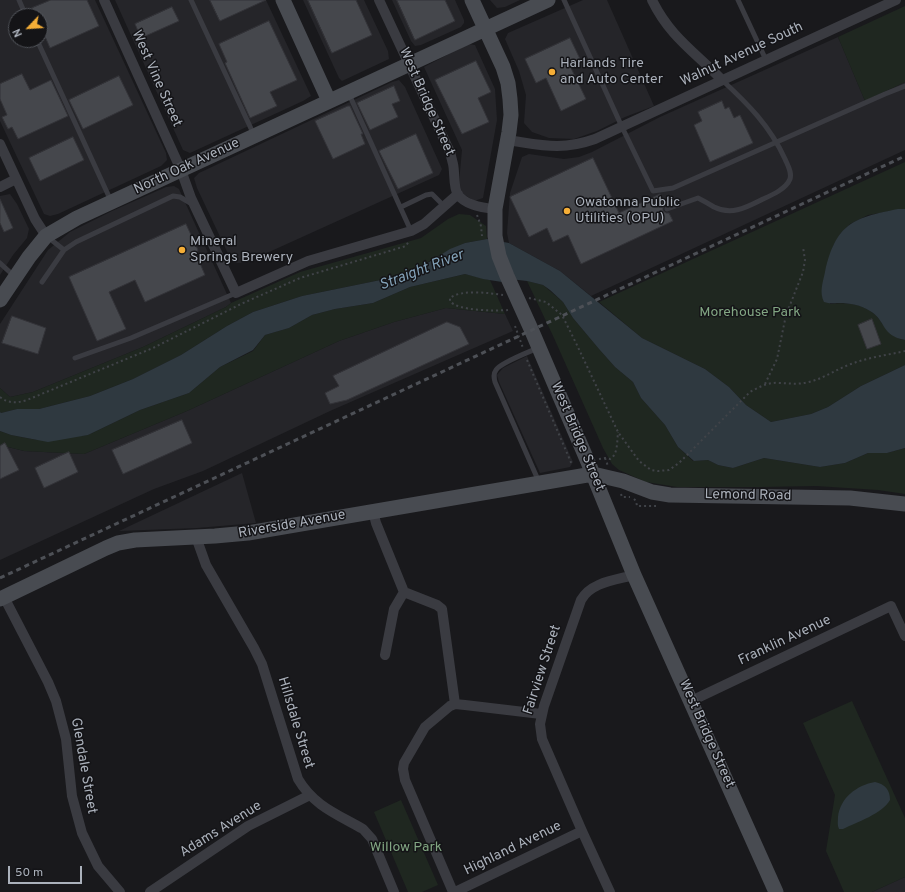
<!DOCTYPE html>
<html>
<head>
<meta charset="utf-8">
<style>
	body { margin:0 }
	#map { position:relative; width:905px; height:892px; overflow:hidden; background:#19191c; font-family:Overpass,sans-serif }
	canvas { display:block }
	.north { position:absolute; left:8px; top:8px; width:40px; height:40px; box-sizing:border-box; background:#141417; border:1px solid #505359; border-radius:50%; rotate:245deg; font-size:11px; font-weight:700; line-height:16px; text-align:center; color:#abb1bb }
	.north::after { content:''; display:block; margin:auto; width:14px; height:18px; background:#f5ae37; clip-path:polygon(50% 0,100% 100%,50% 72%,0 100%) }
	.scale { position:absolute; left:8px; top:866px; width:74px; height:18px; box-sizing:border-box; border:2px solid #abb1bb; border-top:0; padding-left:5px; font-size:12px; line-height:14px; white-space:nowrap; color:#abb1bb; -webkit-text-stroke:3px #141417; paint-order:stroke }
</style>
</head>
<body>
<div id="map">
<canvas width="905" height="892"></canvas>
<div class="north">N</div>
<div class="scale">50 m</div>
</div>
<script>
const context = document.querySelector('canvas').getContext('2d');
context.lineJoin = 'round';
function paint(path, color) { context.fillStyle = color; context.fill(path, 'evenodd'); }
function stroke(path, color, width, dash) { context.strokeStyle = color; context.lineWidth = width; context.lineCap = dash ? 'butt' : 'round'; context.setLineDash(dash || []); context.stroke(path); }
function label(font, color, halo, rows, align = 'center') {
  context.font = font + ' Overpass,sans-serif'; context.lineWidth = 3; context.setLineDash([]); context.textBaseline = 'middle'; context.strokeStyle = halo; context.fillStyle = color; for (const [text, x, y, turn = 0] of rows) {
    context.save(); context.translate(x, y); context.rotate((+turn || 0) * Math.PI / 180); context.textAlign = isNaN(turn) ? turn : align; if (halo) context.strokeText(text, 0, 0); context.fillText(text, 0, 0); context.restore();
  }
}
const built = new Path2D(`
	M0 0H95L166 153 167 160 161 166 58 214 50 216 44 214 0 121ZM16 16H40V40H16Z
	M115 0H266L311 96 303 101 190 153 183 150Z
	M303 0H364L388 51 389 59 342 81 339 78Z
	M392 0H455L464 20V23L461 27 421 45 415 46 411 41Z
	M490 0H520L505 7 497 8Z
	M583 0H607L654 106 625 117 597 131 574 139 549 138 532 132 524 123 526 95 519 71 505 39 508 33Z
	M838 37 865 101 905 82V150L591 296 560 271 509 243 507 233 510 193 522 157 529 154 564 159 579 157 592 152 660 117Z
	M468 44 475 45 495 89 497 120 483 198 474 201 462 193 459 182 462 150 424 67Z
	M399 80 405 87 442 169 439 175 247 262 238 263 232 262 197 188 194 178 199 173 392 82Z
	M174 186 179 189 231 303 226 307 143 347 33 392 10 397 0 388V324L48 250 70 232 112 211 166 187Z
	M10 194 17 204 29 229 27 238 13 255 0 275V196Z
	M446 308 505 314 513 331 330 411 203 471 154 489 0 560V445L24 451 84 454 187 411 339 341 394 322Z
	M527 356 573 462 570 467 540 473 499 382 497 375 503 368Z
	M242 473 256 523 197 528 119 531Z
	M905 877V892H872Z`);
const green = new Path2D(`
	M905 6V82L865 101 838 37Z
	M905 162V209L868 215 850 224 840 234 833 246 830 304C847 302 867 304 879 319 886 329 892 338 905 340V365L861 386 828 407 811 414 771 422 746 405 729 387 705 369 642 338 599 302Z
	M459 214 470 215 486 226 487 239 465 243 434 258 410 274 302 296 253 312 227 326 181 355 133 379 90 396 39 409H17L1 413 0 412V388L10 397 33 392 143 347 226 307 231 303 300 272 421 238 448 219Z
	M465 274 490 280 505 314 446 308 394 322 339 341 187 411 84 454 24 451 0 445V431L11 435 37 440 88 435 140 410 189 393 220 367 253 351 265 335 289 328 312 315 335 309 373 303 410 287Z
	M527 281 543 285 563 302 573 318 599 349 615 367 633 382 641 398 665 425 678 447 693 461 708 460 718 465 733 468 764 458 820 467 845 463 868 453H887L905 448V494L878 490 816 486 762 487H677L646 482 619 470 612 464 603 448 554 338Z
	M852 701 905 818V877L872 892H844L826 851 835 795 803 723Z
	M401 800 438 885 422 892H408L374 812Z`);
const water = new Path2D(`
	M898 209H905V340C881 336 886 320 870 311 861 305 849 303 839 303 833 303 830 304 824 302 819 292 823 282 825 272 836 223 853 218 898 209Z
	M487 239 509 243 560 271 642 338 705 369 729 387 746 405 771 422 811 414 828 407 861 386 905 365V448L887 453H868L845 463 820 467 764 458 733 468 718 465 708 460 694 461 678 447 665 425 641 398 633 382 615 367 599 349 573 318 563 302 550 290 543 285 527 281 510 279 502 282 483 279 465 274 410 287 373 303 335 309 312 315 289 328 265 335 253 350 220 367 189 393 140 410 88 435 48 442 11 435 0 431V412L1 413 17 409H39L90 396 133 379 181 355 227 326 253 312 302 296 410 274 450 249 465 243Z
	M875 782C885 784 890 790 890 800 882 814 857 822 843 829H839C837 825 838 821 838 817 840 798 857 785 875 782Z`);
const building = new Path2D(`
	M51 0H87L99 26 50 48 40 25V16H36L32 8Z
	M210 0H266L220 21Z
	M308 0H356L372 35 332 53Z
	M397 0H445L455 21 415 40Z
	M172 7 179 21 141 38 135 24Z
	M269 21 297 80 270 92 277 106 250 118 225 63 227 62 219 44Z
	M570 38 581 61 570 66 586 99 561 111 546 78 536 83 525 59Z
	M476 61 491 92 478 98 489 122 462 134 435 80Z
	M22 74 30 90 51 80 68 116 18 139 12 127 8 129 2 117 7 115 0 99V84Z
	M119 76 133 105 83 129 69 100Z
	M394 86 400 101 392 104 398 117 370 130 357 103Z
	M722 101 725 109 729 107 734 118 740 115 753 143 710 162 694 125 702 121 698 112Z
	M348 106H350L363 134H361L365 144 333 159 315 121Z
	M416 134 433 173 398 189 379 151Z
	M73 137 84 160 40 181 29 158Z
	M593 158 619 213 660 194 665 205 663 208V211L666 213H669L673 221 581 264 568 235 553 242 547 228 529 237 510 197Z
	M0 199 13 228 4 232 0 223Z
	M186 224 198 250 196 254 205 275 145 302 135 280 109 292 126 329 97 341 69 277Z
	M12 316 46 328 38 354 2 343Z
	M872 319 881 344 867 349 858 325Z
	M447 322 460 327 469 344 347 400 330 404 325 393 339 386 333 376Z
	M182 420 192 443 123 474 112 450Z
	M5 443 19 470 0 479V446Z
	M69 452 78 472 44 488 35 468Z`);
const path = new Path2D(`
	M477 215 481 226 482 236
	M503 295C490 293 461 289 450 298V301C457 311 496 311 508 310
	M529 298 546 302 562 315 576 343 618 432 639 461 651 470 658 471 669 470 679 463 750 392C759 387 768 382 779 383 789 383 798 385 809 382 825 378 838 368 854 363 870 357 888 355 905 351
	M515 326 523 348
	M527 360 570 460 572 465
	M765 384 777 359 786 315 803 272 805 260 803 247
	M0 397C9 404 17 403 27 400L153 348 241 304 300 278 406 246 409 241
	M605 458 608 466
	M599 459 605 458 610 459C618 455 617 441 618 432
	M621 494 622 497H630
	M634 499 636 501 637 506H656`);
const lane = new Path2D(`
	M19 0 26 16
	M191 0 254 135
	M564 0 622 127 653 191 673 188 885 94 905 86
	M738 0 766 60
	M37 40 111 201
	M349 94 411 231
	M401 207 426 195 432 194 444 206
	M667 209 698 198C704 201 709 204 714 207 732 216 747 207 763 199 772 195 786 189 790 179 792 172 788 166 785 159 770 126 748 104 722 80
	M49 238 64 250 76 242 173 196 180 197 192 204
	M0 263 14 276
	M42 282 64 250
	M538 348C529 352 500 363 496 370 493 374 494 378 495 382L539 482
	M75 358 131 338 236 293`);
const street = new Path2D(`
	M104 0 181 170 191 198 236 293 308 261 411 231 424 224 458 194
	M379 0 450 152C451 156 452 160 453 164 455 172 453 188 458 195 466 205 483 208 495 209
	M652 0C670 37 695 52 722 80
	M507 140C542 145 561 151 595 139L896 0
	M0 144 35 219 46 236
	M0 187 16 179
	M373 511 376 523 404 592 437 605 442 609 455 704
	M196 537 206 565 254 648 262 664 298 779C314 806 337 814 363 829L372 839 394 892
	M4 597 48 682 56 701 66 739 72 796 82 833 98 866 120 892
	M385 655 394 609 404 592
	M691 701 891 606 905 636
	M150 892 248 826 310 795
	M453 892 405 780 403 769 404 763 425 727 450 706 455 704 465 705 541 714
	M455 892 582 831
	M610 892 582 831 542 739 540 724 544 706 581 600C591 582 616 580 634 575`);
const secondary = new Path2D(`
	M283 0 329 101
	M472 0 503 67 508 83 510 99 511 115 509 132 495 209V236L499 256 507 276 531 329 588 462 634 575 776 892
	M0 300 29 257 46 236 77 218 548 0
	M0 599 106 548 118 543 135 540 215 536 248 533 593 474 623 481 652 492 670 495 850 498 905 504`);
const rail = new Path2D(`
	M0 578 905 156`);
const markers = [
	[552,72,4,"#f5ae37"],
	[567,211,4,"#f5ae37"],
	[182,250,4,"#f5ae37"]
];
const streetNames = [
	["Walnut Avenue South",742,55,-25],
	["West Vine Street",156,79,66],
	["West Bridge Street",426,102,66],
	["North Oak Avenue",187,167,-25],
	["West Bridge Street",577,437,67],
	["Lemond Road",748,496,1],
	["Riverside Avenue",292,525,-10],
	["Franklin Avenue",785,641,-25],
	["Fairview Street",543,670,-72],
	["Hillsdale Street",295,723,73],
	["West Bridge Street",706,734,66],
	["Glendale Street",83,766,80],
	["Adams Avenue",221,830,-32],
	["Highland Avenue",513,849,-26]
];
const poiNames = [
	["Harlands Tire",560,64],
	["and Auto Center",560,80],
	["Owatonna Public",575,203],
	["Utilities (OPU)",575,219],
	["Mineral",190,242],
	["Springs Brewery",190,258]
];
const parkNames = [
	["Morehouse Park",750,313],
	["Willow Park",406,848]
];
const waterNames = [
	["Straight River",422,271,-21]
];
paint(built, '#252529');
paint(green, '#1f2720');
paint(water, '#2f3940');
paint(building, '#45474c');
stroke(building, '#333338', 1);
stroke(path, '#404348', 2, [2, 3]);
stroke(lane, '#3a3b41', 5);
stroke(street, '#3a3b41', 10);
stroke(secondary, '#484b51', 15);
stroke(rail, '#4d5056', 3, [5, 4]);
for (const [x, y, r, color] of markers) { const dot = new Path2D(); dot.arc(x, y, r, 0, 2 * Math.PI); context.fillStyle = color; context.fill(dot); stroke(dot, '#141417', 1.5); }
label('14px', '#abb1bb', '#141417', streetNames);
label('14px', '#abb1bb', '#141417', poiNames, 'left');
label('14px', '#82a683', '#141417', parkNames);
label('italic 15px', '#82a0b6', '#141417', waterNames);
</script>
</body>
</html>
